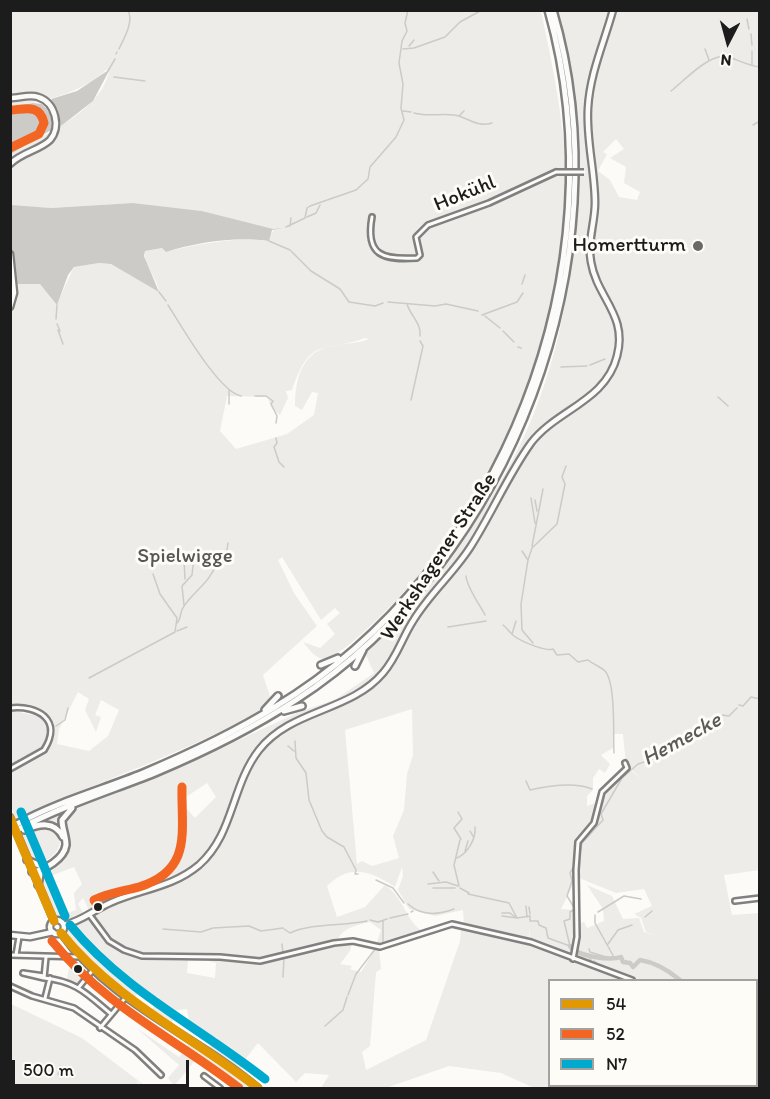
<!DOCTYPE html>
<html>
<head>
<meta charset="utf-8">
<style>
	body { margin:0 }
	#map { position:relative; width:770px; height:1099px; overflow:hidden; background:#fcfbf8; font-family:Itim,sans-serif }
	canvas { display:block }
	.frame { position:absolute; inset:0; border:12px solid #1c1c1c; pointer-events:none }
	.legend { position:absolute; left:548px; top:979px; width:210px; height:108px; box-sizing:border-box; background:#fdfcf7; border:2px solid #a3a29f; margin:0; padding:8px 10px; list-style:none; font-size:18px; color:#1c1c1c }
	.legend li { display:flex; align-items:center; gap:12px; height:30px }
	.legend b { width:30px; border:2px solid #a3a29f }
	.north { position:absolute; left:698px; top:12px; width:60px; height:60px; -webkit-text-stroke:4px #fdfcf7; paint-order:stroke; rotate:186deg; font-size:16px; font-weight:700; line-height:24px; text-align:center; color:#1c1c1c }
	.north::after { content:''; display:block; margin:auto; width:21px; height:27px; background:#1c1c1c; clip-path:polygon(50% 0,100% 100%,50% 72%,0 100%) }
	.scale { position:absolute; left:12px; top:1060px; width:177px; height:27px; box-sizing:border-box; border:3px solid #1c1c1c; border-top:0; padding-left:8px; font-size:18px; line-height:21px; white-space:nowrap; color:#1c1c1c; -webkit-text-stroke:4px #fdfcf7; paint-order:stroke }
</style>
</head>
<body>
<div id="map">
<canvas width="770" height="1099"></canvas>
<div class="frame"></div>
<ul class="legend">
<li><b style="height:8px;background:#e19803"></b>54</li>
<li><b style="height:8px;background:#f26522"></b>52</li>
<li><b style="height:8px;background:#00a9ce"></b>N7</li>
</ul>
<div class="north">N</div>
<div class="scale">500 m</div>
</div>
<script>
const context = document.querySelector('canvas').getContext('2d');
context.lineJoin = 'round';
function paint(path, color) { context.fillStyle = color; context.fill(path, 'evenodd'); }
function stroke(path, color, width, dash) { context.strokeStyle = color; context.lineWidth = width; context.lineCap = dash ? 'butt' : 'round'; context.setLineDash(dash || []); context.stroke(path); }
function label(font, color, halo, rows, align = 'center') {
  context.font = font + ' Itim,sans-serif'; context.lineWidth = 6; context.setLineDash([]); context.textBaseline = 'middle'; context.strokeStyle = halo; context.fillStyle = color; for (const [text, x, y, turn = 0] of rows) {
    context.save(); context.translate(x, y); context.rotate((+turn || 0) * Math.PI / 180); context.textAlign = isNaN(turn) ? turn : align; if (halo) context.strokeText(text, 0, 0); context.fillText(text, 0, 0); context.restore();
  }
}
const built = new Path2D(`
	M11 710 41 717 48 731V739L38 753 11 767Z`);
const green = new Path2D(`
	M11 11H541C557 87 574 166 562 244 541 391 478 528 367 629 359 636 333 661 323 659 315 658 308 648 303 642L320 648 335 634 327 624 340 613 335 608 321 620 282 557 278 560 294 593 317 626 263 675 270 696 266 707C186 754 99 780 16 820L11 806V772C32 761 48 757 54 731 45 710 33 705 11 704V284H40L57 303 74 267 99 263 111 264 159 291C157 278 143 263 145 251L162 248 166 252C185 246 248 235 265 241L274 230 202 211 133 203 51 208 11 206V208V154C41 136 102 111 109 71L106 70C78 95 46 100 11 107ZM365 338 369 339C354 345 336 343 322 349 299 358 295 386 295 406L302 410 312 392 318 393 314 415 287 434 236 449 220 431 227 396 267 397 272 409 280 415 288 398 286 391 292 390C311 336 320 354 365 338ZM78 692 89 699 85 710 96 732 101 717 95 715 101 700 119 710 108 736 89 751 57 744 59 729Z
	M557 11H759L760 870 724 875 732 915 759 913V1088H534L501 1073 449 1066 386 1088H321L329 1075 305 1073 296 1082 258 1043 243 1062 240 1073 206 1050 218 1038 191 1030 187 1009 177 1010 171 1025 151 1011 159 997 139 993 133 999C108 980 84 961 66 934L68 928 104 907 168 886 194 870 225 833 237 793C225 809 223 834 209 851 177 886 129 890 90 912L83 898 78 904 84 914 67 921 63 919 62 915 76 910 74 893 82 884 74 867 48 877 49 889 60 917C45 912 41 885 43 872L59 861 67 850C68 834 62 821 74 809L174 770 297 713 336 699 374 673 365 653C424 595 474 532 513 459 581 331 594 148 557 11ZM616 139 624 149 610 158 626 167 624 183 640 192 637 200 619 197 610 180 598 171 607 154 603 152ZM412 709 413 755 407 774 404 810 393 836 399 858 372 866 362 861 357 864 345 730ZM621 714 626 765 642 779 630 770 602 794 594 823 579 842 576 874 579 878 616 893 644 889 652 906 634 914 641 918 646 932 656 936 644 932 639 918 623 919 612 896 587 885 603 909 604 921 587 928 584 922 578 924 577 950 574 949 576 910 561 909 575 881 578 840 593 823 598 802 587 806V796L593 790V778L599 769 605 773 610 764 601 755 613 748 614 734H623ZM207 783 216 797 195 818 187 809 186 797ZM402 867 403 876 398 890 409 909 435 916 463 910 464 926 529 939 530 929V944L461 930 460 941 426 1040 366 1070 362 1052 370 1046 376 972 381 969 379 948H376L361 972 350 969 352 966 340 964 350 951 352 944 275 958 261 957 336 942C342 928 356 925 370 922L381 930 376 945 424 932C406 923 406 900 385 885L365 907 337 917 327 886C350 863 371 871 395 887ZM149 955 193 956 216 963 215 978 187 973 188 961 149 960ZM631 976 639 980H756V1086H550V980H629Z
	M63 813C54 837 71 847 42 863L29 859 21 835Z
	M77 962 88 973 79 985 67 979 69 968Z
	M11 1004 82 1038 148 1088 136 1081 142 1088H11Z
	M135 1027 179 1057 188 1045 250 1086 245 1088 197 1058 174 1086 168 1078 179 1065Z`);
const water = new Path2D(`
	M110 69 93 101 61 126 58 110 51 99 77 91Z
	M33 103 42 104C50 112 53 118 51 130L11 154V107Z
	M133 203 202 211 273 229 283 228 272 230 269 241C238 236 197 242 166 252L162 248 145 251 144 256 159 292 111 264 99 263 74 267 68 275 57 305 40 284H11V205L51 208Z`);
const stream = new Path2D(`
	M747 19 749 29
	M751 34 752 45
	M409 46 414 40
	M119 49C124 38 134 22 128 10
	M403 49 414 48 445 37 460 22 482 10
	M705 49 709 60
	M116 54 117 52
	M752 65V51
	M108 71 115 59
	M114 77 145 81
	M671 91C684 81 711 51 729 57 738 60 749 66 760 67
	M403 111 411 112
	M414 113C427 117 440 113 454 115 468 117 477 128 492 123
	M459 116 464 111
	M753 125 760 121
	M307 217 316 213 320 205
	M290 226 291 218
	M286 227 305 218 307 208 310 206 356 190 368 179 370 167 396 137 404 120 401 108 403 84 399 63 402 41 407 31 405 23 408 10
	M269 241 290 250
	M291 251 311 271 340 289 349 302 375 306 383 303
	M522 284 525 275
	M159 292 166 301
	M388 302 435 306 446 304 478 311
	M407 304C410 315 422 324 420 336
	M168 305C180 324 219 392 241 396
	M482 315 517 302 523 293
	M485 316 500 328
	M56 319 57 305
	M57 324 60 331
	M58 330 63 344
	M503 331 514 342
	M518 347 521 348
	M590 365 605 359
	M561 367 587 366
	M229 390V404
	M255 396H266L273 401 271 404 277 416 276 423
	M718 397 728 406
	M411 400 423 346 420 341
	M276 438 277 443 274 447 279 462 284 467
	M531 498 535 523
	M535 500 537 511
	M532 546 543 489
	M522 551 528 560
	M223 559 234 558
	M184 560 185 579
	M466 576C467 588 480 605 485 615
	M184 605 182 586 192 575 194 557
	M177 623C182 618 179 612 184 606 196 589 210 583 217 562L226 556 228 543
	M503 625C507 628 510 633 514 636 522 642 547 652 553 649L557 655 569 654 578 662 588 660C594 665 600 666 605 671 616 683 613 736 614 753
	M448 627 486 621
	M177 631 187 627
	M512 634 516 621
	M533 643 522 630 521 604 528 560 532 548 557 524 565 484 562 477 566 466
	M89 678 175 632 177 618 160 594 153 574
	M739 705 743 706 751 697 760 699
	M56 726 65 720 68 708
	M295 741 296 758 306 773 309 800 322 831 327 837 344 847 356 870 355 874H358
	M288 746 294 751
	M526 781 530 790C548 786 575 782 592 789
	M458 812 462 819 454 828 461 839
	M470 831 474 838
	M465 851 468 841
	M457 858C468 853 476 839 475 827
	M578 863 582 843 603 820 601 814 622 778 638 764 657 758 666 747 685 738 689 731 713 727 722 722V715L729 716 737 708
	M433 872 439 881
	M376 880 393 888 404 903
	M428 884 446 882 458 886
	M459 886 454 865 460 840
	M433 888H455
	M460 888 469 893
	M468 894 509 903 517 918 530 916V921H538L539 925 546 928 548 938 570 946 564 921 570 919V912L575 909 567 896 572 881 570 873 573 868
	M408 904C421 916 438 915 454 909
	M526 906 527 917
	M529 907 530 914
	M411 912 413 911
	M598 912 624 896 641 899
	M502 913H510L515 917
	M595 915V923L615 959
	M502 916 517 918
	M645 917 652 911
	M390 918 408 914
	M370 920 378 922 387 919
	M163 929 201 932 213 928 249 926 261 931 283 928
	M284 929 290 933C312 923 344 926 367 921
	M282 944 283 954
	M383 944V921
	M608 944 618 930 632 925
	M589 949 590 952 606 957
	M588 956 591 960
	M594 961 599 965
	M283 977 284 957
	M348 995 356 974 376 948H383
	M325 1026 343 1010 347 997
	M58 1075 60 1066
	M38 1088H51`);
const river = new Path2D(`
	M570 946C576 956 610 961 621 957L623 962 630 963 633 967 640 960C653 962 668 970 680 980
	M756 1034 760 1033`);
const minor = new Path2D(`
	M372 217C365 256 383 260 417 258L420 255 416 237 428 225 489 203 556 172
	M10 708C38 705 63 720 44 750L10 769
	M735 901 760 898
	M89 914 109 941 124 950 142 956 220 957 260 961 334 943 353 941 380 947 452 924 531 942 632 980
	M10 955 79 957
	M16 955 19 937
	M46 957 44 978C76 981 87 994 111 1014
	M573 959 577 937 576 870 578 842 594 823 602 792 627 768 625 763
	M44 978 23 973 44 976
	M10 986 32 996 74 1008 135 1050 161 1075
	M79 987 92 971
	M45 998 50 978
	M100 1028 126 997
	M204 1076 220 1088
	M756 1081 759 1088`);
const major = new Path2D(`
	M10 98C19 98 30 94 38 97 56 103 61 127 50 140 40 150 22 152 10 164
	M10 254 14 293 10 307
	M10 817 54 921
	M50 927a7 7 0 1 1 14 0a7 7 0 1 1-14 0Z
	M64 925C82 921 95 909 112 902 142 889 173 887 199 865 234 834 231 786 259 750 291 709 350 712 383 673 397 657 402 638 413 621 429 594 454 573 471 546 492 513 508 475 531 443 556 410 606 401 617 356 628 315 597 298 591 262 587 242 595 223 595 203 595 171 586 140 588 108 590 73 604 43 613 10
	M61 933C111 1004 194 1034 258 1088
	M10 935 30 937 53 932`);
const highway = new Path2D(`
	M321 665 338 658
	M355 666 363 650
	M265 710 278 696
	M284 711 302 706
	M17 824C57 802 101 790 143 773 188 754 233 733 275 707 504 569 621 268 548 10
	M10 826 11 825
	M19 829C62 806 110 791 155 773 205 752 252 729 296 700 512 560 626 257 553 10
	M24 830C39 824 54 820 63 837
	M27 860 41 866
	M32 872C45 870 64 859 66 845 66 836 62 828 62 820L72 808
	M38 885 41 869`);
const minorBridge = new Path2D(`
	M556 172H584`);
const highwayBridge = new Path2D(`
	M12 828 17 824
	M14 833 19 829`);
const bus1 = new Path2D(`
	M10 818 54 921
	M61 933C115 1000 191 1036 258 1088`);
const bus2 = new Path2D(`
	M10 148 39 134 44 123C40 104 26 109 11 110
	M99 908 94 900C108 893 124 891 139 887 193 870 181 832 182 787
	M52 941C107 1008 173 1037 239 1088`);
const bus3 = new Path2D(`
	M21 812 65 916
	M70 925C124 991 199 1027 265 1079`);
const markers = [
	[698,246,6,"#6a6a69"],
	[98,907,5,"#1c1c1c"],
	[78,969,5,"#1c1c1c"]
];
const streetNames = [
	["Hokühl",465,194,-22],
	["Werkshagener Straße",439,557,-57]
];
const poiNames = [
	["Homertturm",686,246]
];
const parkNames = [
	["Spielwigge",185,557]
];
const waterNames = [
	["Hemecke",682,740,-29]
];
paint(built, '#ebeae8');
paint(green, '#edece8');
paint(water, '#cccbc7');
stroke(stream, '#cccbc7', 1.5);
stroke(river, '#cccbc7', 4.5);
stroke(minor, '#81807f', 8);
stroke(major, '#81807f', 9);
stroke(highway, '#81807f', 10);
stroke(minor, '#fbfbf9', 3);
stroke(major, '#fbfbf9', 4.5);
stroke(highway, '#fbfbf9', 5);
stroke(minorBridge, '#81807f', 8, []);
stroke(highwayBridge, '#81807f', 10, []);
stroke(minorBridge, '#fbfbf9', 3);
stroke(highwayBridge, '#fbfbf9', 5);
stroke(bus1, '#e19803', 9);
stroke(bus2, '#f26522', 9);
stroke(bus3, '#00a9ce', 9);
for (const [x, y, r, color] of markers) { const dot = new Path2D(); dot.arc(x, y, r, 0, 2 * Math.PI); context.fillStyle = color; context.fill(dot); stroke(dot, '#fdfcf7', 2); }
label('21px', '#1c1c1c', '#fdfcf7', streetNames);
label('21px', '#1c1c1c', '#fdfcf7', poiNames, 'right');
label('21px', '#575655', '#fdfcf7', parkNames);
label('italic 22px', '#5a5a58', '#fdfcf7', waterNames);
</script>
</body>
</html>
